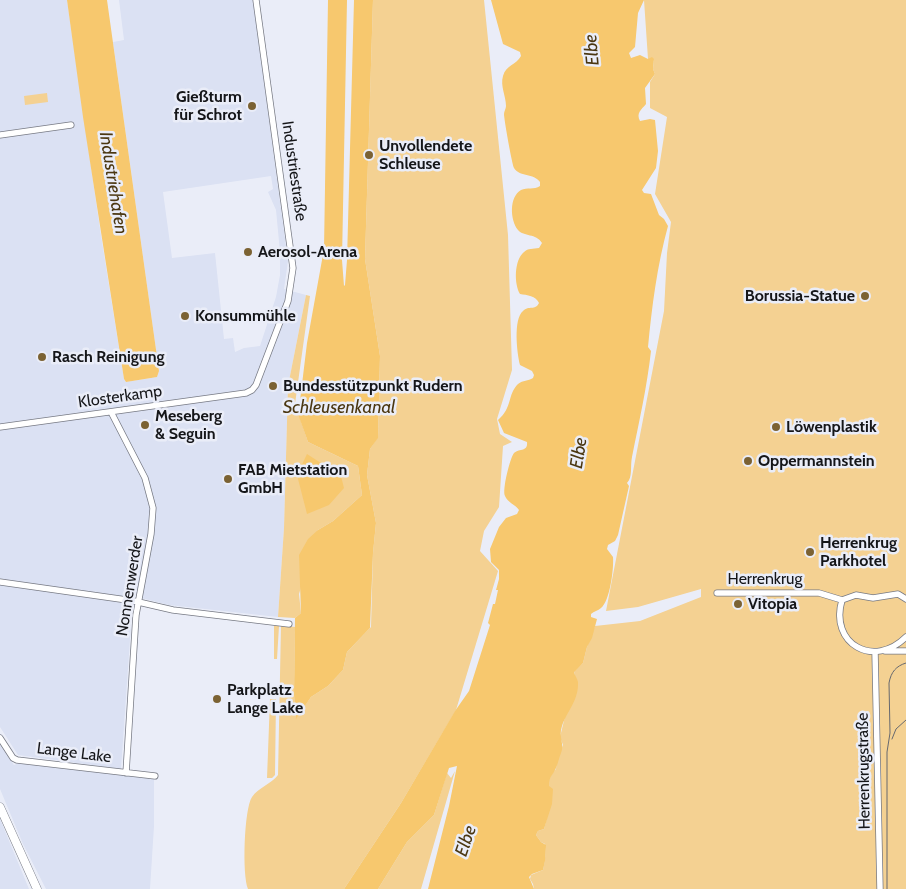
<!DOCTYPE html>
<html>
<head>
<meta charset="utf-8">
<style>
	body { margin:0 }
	canvas { display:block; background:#eaedf8 }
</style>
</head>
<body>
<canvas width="906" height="889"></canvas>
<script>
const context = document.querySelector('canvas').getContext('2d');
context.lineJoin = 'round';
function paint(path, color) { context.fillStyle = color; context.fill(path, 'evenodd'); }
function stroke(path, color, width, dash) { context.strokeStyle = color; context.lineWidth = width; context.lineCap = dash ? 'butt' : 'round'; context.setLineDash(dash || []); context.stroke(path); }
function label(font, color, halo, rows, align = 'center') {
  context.font = font + ' Cabin,sans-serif'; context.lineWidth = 5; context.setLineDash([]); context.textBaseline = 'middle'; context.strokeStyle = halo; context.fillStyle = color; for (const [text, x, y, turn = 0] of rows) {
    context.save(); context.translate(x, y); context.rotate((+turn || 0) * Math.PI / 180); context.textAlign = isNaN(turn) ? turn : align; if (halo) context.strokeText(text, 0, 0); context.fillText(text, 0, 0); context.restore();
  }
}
const built = new Path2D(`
	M0 0H67L100 229 124 379 126 382 157 377 159 371 113 42 124 40 119 0H253L288 261 284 289 306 295 288 386 284 528 278 617 169 605 133 596 121 769 18 755 0 727ZM271 176 273 189 268 192 276 210 280 252V275L276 297 260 346 244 348 235 352 233 338 224 339 215 253 172 258 163 192Z
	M0 745 14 765 19 763 154 779V826L150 889H46L23 844 0 789Z
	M0 819 29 889H0Z`);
const green = new Path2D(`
	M373 0H484L508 235 512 370 497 419 500 434 512 442 503 446 499 507 484 531 480 551 498 571 456 710 401 803 344 889H248C242 875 244 809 252 797 258 788 271 784 278 775L281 625 295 627 294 695 296 718 311 697 328 686 343 670 347 652 371 627 373 553 376 523 367 475 370 449 378 437 380 356 365 259Z
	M644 0H906V889H534L533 884 530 879 531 875 543 870C545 861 546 853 545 844L541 842 536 835 538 831 544 829 547 818 549 778 556 769 557 760 563 745 560 737 575 676 574 671 583 663 587 647 595 626 640 621 701 597V589L638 607 606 611 664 311 667 253 671 222 655 194 667 117 650 108V82L655 74 653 69 654 59H648Z
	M47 93 48 102 25 105 24 96Z
	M306 295 310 296 295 404 308 442 358 466 362 495 333 521 318 530 299 594 301 613 295 618 278 617 284 528 288 386Z
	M276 624 279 626 277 659H274V626Z
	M270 699H276L275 775 272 778H267Z
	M455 771 421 889H378L407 842 434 815 447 773 451 778Z`);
const water = new Path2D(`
	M67 0H107L159 371 157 377 126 382 124 379 83 117Z
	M328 0H347L342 260 344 286 345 285 347 260 354 0H373L365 259 380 356 378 438 370 449 367 475 376 523 373 553 370 628 347 652 343 670 328 686 311 697 296 719 294 695 295 618 301 613 299 555 308 539 318 530 333 521 362 495 358 466 308 442 299 417V409L307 343 324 249Z
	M491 0H644L638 13 635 47 629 53 631 58 640 55 648 59 652 57 654 59 653 69 655 74 645 88 646 104C641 110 636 113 640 121L650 119 655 120 658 151 656 168 642 190 644 193 651 194 659 215 664 219 668 226C657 266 652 306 648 347L651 351C647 387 639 422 632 457 630 466 633 477 627 483L629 486 618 535 615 541 608 545 607 549 613 557C614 568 610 601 601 608 598 611 594 611 591 614V617L597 619 592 638 587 647 583 663 574 672C575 676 577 678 578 682 579 700 567 711 562 726 558 737 565 744 561 753 559 758 558 763 556 768 553 776 549 775 549 786L553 789 552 804 544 829 538 831 536 835 541 842 546 845 545 861 543 870 532 874 529 877 534 889H428L449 806 457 766 449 768 434 815 407 842 378 889H344L401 803 455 711 469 691 490 625 488 623 493 604H495L498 590H496L499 579V570L491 562 490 549 499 527 506 518 517 514 519 510C516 505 507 502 505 496 502 490 510 458 514 453 520 448 528 452 527 442L504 433 498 420C513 407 507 395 518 384 523 380 528 381 533 378L534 375 532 371 520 365C517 353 513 319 523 311 529 305 535 311 539 303 536 296 527 295 520 294 514 284 514 260 524 252 528 248 533 249 539 248L542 243C536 233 524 237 518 230 510 220 509 197 521 190 527 187 534 190 540 186V182C534 173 519 177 514 168 512 164 504 119 504 114 504 111 506 109 506 106 506 96 500 86 503 76 506 65 516 65 521 56L520 52 503 44Z
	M307 454 341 476 344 488 329 505 307 514 297 475Z`);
const street = new Path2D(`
	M0 135 71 125
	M111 412 145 478 153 508 151 534 136 615 126 773
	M0 427 246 393 252 390 256 385 288 301 293 268 256 0
	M0 582 134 601 173 610 289 624
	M717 593H819L842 600 856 595 873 598 898 594 906 599
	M842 600C829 644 874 669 906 637
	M885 651H906
	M875 652 880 889
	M0 738 13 758 17 760 155 776`);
const secondary = new Path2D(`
	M0 807 37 889`);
const tram = new Path2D(`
	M892 739 896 729 906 720
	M887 889V752L890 733 889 683C891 672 896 666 906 663`);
const markers = [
	[252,106,5,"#7b6233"],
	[369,155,5,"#7b6233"],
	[248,252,5,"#7b6233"],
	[865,296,5,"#7b6233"],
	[185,316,5,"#7b6233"],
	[42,357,5,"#7b6233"],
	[273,386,5,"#7b6233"],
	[145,425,5,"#7b6233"],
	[776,427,5,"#7b6233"],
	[748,461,5,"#7b6233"],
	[228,479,5,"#7b6233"],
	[810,552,5,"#7b6233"],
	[738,604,5,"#7b6233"],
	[217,699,5,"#7b6233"]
];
const poiNames = [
	["Gießturm",242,97,"right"],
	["für Schrot",242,115,"right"],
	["Unvollendete",379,146],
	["Schleuse",379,164],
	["Aerosol-Arena",258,252],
	["Borussia-Statue",855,296,"right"],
	["Konsummühle",195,316],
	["Rasch Reinigung",52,357],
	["Bundesstützpunkt Rudern",283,386],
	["Meseberg",155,416],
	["& Seguin",155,434],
	["Löwenplastik",786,427],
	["Oppermannstein",758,461],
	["FAB Mietstation",238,470],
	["GmbH",238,488],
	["Herrenkrug",820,543],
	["Parkhotel",820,561],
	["Vitopia",748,604],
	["Parkplatz",227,690],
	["Lange Lake",227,708]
];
const streetNames = [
	["Industriestraße",294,171,82],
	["Klosterkamp",120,397,-8],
	["Herrenkrug",765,579],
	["Nonnenwerder",130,586,-81],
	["Lange Lake",74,753,7],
	["Herrenkrugstraße",864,771,-91]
];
const waterNames = [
	["Elbe",592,50,-95],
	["Industriehafen",113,183,81],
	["Schleusenkanal",339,408],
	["Elbe",579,453,-81],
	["Elbe",466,841,-71]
];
paint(built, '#dbe1f3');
paint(green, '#f4d192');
paint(water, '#f7c86e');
stroke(street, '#777a84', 7);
stroke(secondary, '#777a84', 9);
stroke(street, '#fff', 5.5);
stroke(secondary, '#fff', 8);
stroke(tram, '#67696f', 1);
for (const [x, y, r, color] of markers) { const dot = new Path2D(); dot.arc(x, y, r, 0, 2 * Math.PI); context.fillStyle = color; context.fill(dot); stroke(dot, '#eaedf8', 2); }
label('bold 16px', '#151619', '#eaedf8', poiNames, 'left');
label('16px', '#151619', '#eaedf8', streetNames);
label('italic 18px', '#4b3711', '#eaedf8', waterNames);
</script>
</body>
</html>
